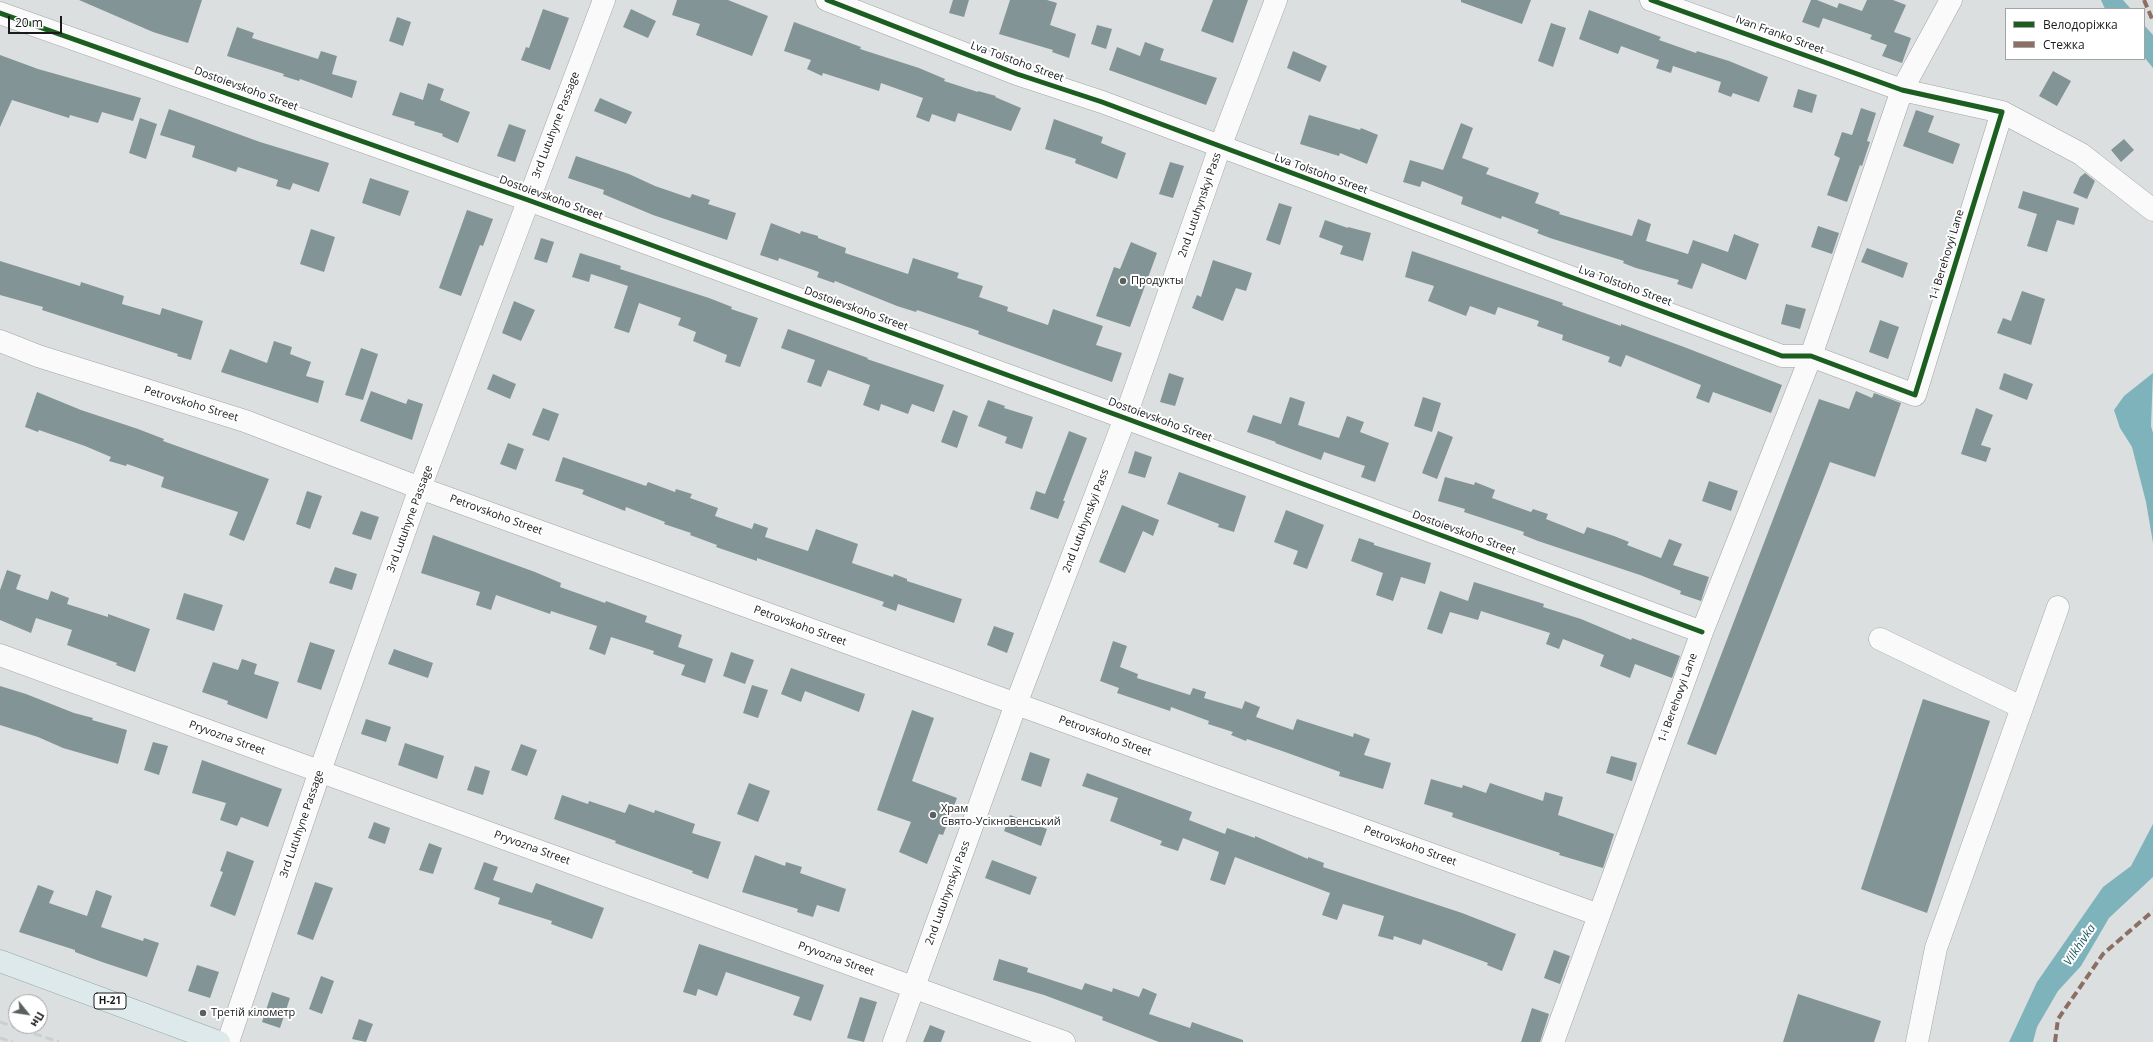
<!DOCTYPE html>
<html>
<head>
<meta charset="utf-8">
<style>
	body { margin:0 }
	#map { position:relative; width:2153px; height:1042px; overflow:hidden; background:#dbdfe0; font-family:"Open Sans",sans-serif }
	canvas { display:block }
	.legend { position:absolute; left:2005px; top:8px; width:140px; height:52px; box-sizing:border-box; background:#fff; border:1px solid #a3a3a4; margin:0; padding:5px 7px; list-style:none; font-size:12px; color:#181a1b }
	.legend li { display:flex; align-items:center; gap:8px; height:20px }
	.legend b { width:20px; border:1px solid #a3a3a4 }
	.north { position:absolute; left:8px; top:994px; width:40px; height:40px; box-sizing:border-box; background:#fff; border:1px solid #a3a3a4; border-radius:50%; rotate:120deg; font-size:11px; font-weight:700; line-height:16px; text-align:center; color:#181a1b }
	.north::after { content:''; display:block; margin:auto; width:14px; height:18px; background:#5c5f60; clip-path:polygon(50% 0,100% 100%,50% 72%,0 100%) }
	.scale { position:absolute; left:8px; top:16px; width:54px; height:18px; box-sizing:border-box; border:2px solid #181a1b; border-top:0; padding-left:5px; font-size:12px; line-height:14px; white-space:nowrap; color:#181a1b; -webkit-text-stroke:3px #fff; paint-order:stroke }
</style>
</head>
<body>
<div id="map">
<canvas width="2153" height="1042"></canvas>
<ul class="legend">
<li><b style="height:5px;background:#1b5e20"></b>Велодоріжка</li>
<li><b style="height:5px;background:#8d6e63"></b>Стежка</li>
</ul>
<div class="north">Пн</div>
<div class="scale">20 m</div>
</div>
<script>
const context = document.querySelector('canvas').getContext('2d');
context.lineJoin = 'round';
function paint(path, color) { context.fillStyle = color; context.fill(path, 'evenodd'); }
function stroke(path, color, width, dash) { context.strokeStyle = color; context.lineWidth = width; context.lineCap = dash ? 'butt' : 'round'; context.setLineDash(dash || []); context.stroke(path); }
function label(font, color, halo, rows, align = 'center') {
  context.font = font + ' "Open Sans",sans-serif'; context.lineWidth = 4; context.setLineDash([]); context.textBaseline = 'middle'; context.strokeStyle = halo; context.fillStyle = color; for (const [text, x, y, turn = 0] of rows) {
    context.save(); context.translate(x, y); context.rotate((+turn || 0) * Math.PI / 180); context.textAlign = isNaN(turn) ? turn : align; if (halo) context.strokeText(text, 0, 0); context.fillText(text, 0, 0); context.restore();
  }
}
const water = new Path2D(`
	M2101 0H2123L2131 9H2105Z
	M2144 25 2153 35V68L2144 57Z
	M2153 373 2151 426 2153 433V543L2146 502 2132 447 2120 428 2114 410 2124 396Z
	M2153 824V877L2109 918 2081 966 2058 991 2037 1027 2033 1042H2009L2037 982 2103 887 2131 866Z`);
const building = new Path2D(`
	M79 0H202L188 43 153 32Z
	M677 0H728L768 16 752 56 696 35 700 24 672 15Z
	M953 0H969L964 17 949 13Z
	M1010 0H1047L1057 3 1050 25 1076 34 1069 58 1052 52 1053 50 999 34Z
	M1213 0H1248L1233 43 1201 31Z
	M1461 0H1531L1522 24 1461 2Z
	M1811 0H1817L1837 8 1839 3 1862 11 1867 0H1893L1906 5 1894 32 1911 38 1902 63 1882 56 1887 45 1870 39 1872 35 1823 18 1819 28 1802 22Z
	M543 9 569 18 550 70 521 60 526 47 529 48Z
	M631 9 656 21 648 38 623 27Z
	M1589 10 1661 37 1659 40 1696 53 1697 51 1729 61 1768 77 1759 102 1733 93 1731 97 1718 92 1721 82 1673 66 1671 73 1656 68 1659 60 1621 46 1618 54 1579 39Z
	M397 17 411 22 403 46 389 41Z
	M794 22 861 47 860 49 919 68 945 79 944 81 978 92V91L996 96 995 97 1021 108 1011 131 958 113 955 122 932 114 929 122 916 117 923 98 881 83 879 91 823 73 822 76 807 69 811 60 784 51Z
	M1551 23 1566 28 1553 67 1538 61Z
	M1097 25 1112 29 1106 49 1091 44Z
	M237 27 254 33 252 38 318 59 321 51 337 56 332 74 357 81 352 98 300 79 299 81 283 76 284 74 227 56Z
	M1145 42 1164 49 1160 60 1217 78 1206 105 1109 70 1117 47 1140 56Z
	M1293 51 1327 66 1320 82 1287 68Z
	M0 55 38 69 141 98 133 121 102 112 98 123 70 115 69 118 12 100 0 127Z
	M2053 71 2071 81 2057 106 2039 96Z
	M428 83 444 89 440 100 470 112 458 143 442 136 443 134 414 125 415 122 392 115 400 92 423 100Z
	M1798 89 1817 95 1812 113 1793 107Z
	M600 98 632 112 626 124 594 111Z
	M1861 108 1876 113 1867 141 1870 142 1862 166 1860 165 1847 202 1827 195 1840 158 1834 155 1842 132 1852 135Z
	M169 109 260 142 329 163 319 192 293 183 290 190 276 186 278 180 238 167 236 172 192 157 195 146 160 135Z
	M1916 110 1934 116 1928 132 1960 144 1953 164 1903 146Z
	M1309 115 1360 130 1361 128 1378 135 1367 164 1340 153 1339 156 1300 144Z
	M140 118 157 124 146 159 129 153Z
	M1054 119 1103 137 1101 143 1126 153 1117 179 1075 163 1076 159 1045 149Z
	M1461 123 1473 128 1462 158 1489 168 1486 174 1539 193 1535 203 1560 212 1559 214 1632 236 1638 219 1651 224 1646 241 1688 254 1693 240 1728 252 1734 234 1759 244 1746 280 1702 263 1692 289 1677 284 1679 280 1636 268 1623 263 1624 261 1550 238 1537 233 1539 230 1502 216 1501 219 1461 204 1463 197 1422 181 1420 187 1403 182 1410 160 1443 170Z
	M509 124 526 130 515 162 497 156Z
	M2124 139 2134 150 2121 162 2111 150Z
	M576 156 629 174 655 186 690 198 692 194 710 200 708 204 736 213 727 240 653 215 603 194 604 190 568 178Z
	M1170 162 1184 166 1173 198 1159 194Z
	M2085 173 2095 181 2087 199 2073 193 2080 177Z
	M370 178 409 191 400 216 362 203Z
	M2023 191 2079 208 2074 225 2057 220 2047 252 2027 246 2037 214 2018 208Z
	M1279 203 1292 207 1280 245 1266 240Z
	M467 210 493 219 483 246 480 245 461 296 439 288Z
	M1325 220 1348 228V227L1371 233 1363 261 1340 254 1343 246 1319 237Z
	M771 223 800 234 801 231 818 236V238L846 248 845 253 908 274 913 258 959 273 957 278 983 286 979 297 1008 307 1007 311 1048 325 1053 309 1103 326 1096 345 1122 353 1112 382 978 334 979 331 917 310 916 312 897 306 835 281 834 283 817 277 819 272 779 258 778 261 760 255Z
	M1818 226 1839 233 1832 254 1811 247Z
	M311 229 335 237 324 272 300 264Z
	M541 238 554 242 547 263 534 259Z
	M1131 242 1157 253 1130 327 1096 316 1114 267 1120 269Z
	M1867 248 1908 263 1903 278 1861 262Z
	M1412 251 1563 303 1562 305 1621 326V324L1684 347 1782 385 1771 413 1713 392 1709 403 1696 398 1701 385 1626 355 1621 367 1608 362 1610 357 1562 340 1563 335 1537 326 1539 321 1498 307 1495 315 1470 306 1466 316 1428 301 1434 286 1405 277Z
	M580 253 621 266 620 269 709 298 732 307 731 309 758 318 740 367 725 362 727 355 693 341 696 332 678 325 681 318 639 303 629 333 614 328 628 286 591 274 589 282 572 277Z
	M1213 260 1252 273 1246 291 1236 288 1223 321 1192 308 1197 295 1201 297Z
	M0 261 80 286 81 282 124 296 122 304 160 315 162 308 203 321 191 360 177 356 178 354 42 310 43 307 0 295Z
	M2022 291 2045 299 2031 345 1997 333 2003 318 2011 321Z
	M514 301 535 310 521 341 502 333Z
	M1786 304 1806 309 1800 329 1781 324Z
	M1880 320 1899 327 1888 359 1869 352Z
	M788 329 868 358 867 359 944 385 934 412 912 404 908 414 881 404 879 411 863 405 870 385 828 370 821 387 807 382 815 360 781 348Z
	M274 341 292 347 290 354 311 362 306 376 324 381 318 403 221 372 230 349 267 363Z
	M361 348 378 354 363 400 345 395Z
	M1169 373 1184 378 1175 406 1160 402Z
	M2004 373 2033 384 2027 400 1999 389Z
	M493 374 516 384 510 399 487 389Z
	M371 391 406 404 408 399 423 404 412 440 360 421Z
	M1856 391 1872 398 1874 393 1901 403 1875 477 1830 462 1716 755 1687 744 1819 399 1849 409Z
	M37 392 81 410 138 429 164 439 163 441 269 479 244 541 229 535 238 512 161 487 164 477 127 464 126 466 109 461 111 457 85 446 39 430 38 432 25 427Z
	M1290 397 1305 402 1298 425 1339 438 1347 416 1364 422 1360 432 1389 443 1375 482 1361 477 1365 466 1324 452 1321 460 1275 443 1276 442 1247 432 1253 415 1281 424Z
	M1423 397 1441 403 1432 432 1414 426Z
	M988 400 1005 406 1004 408 1033 417 1022 449 1005 443 1007 437 978 426Z
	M543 408 559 414 549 441 532 435Z
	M1976 408 1993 415 1981 445 1991 448 1986 462 1961 454Z
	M953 410 968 416 957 448 941 442Z
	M1069 431 1087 438 1063 501H1065L1058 519 1030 509 1036 491 1045 494Z
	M1438 431 1453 437 1437 479 1422 473Z
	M508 443 524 449 516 470 500 464Z
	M1135 451 1152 457 1145 478 1128 473Z
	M563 457 646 486 648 482 675 492 676 489 692 494 690 498 718 508 715 516 752 529 754 523 768 528 765 537 808 551 816 529 858 544 852 563 893 577 894 574 907 579V581L962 599 954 623 898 604 896 611 882 606 884 602 757 558V561L716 547 717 545 690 535 691 533 664 524 665 522 626 507 625 511 582 494 584 490 555 481Z
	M1179 472 1246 496 1234 532 1218 527 1219 524 1167 504Z
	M1445 477 1474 485 1475 482 1495 490 1492 498 1531 512 1533 509 1548 514 1546 519 1584 534 1587 527 1614 536 1629 542 1627 545 1661 558 1669 539 1682 544 1673 565 1709 577 1701 601 1680 594 1681 591 1640 575 1538 541 1523 535 1524 532 1464 512 1465 509 1438 501Z
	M1709 481 1738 491 1731 511 1702 501Z
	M307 491 322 496 310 529 296 524Z
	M1122 505 1159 520 1153 536 1143 531 1125 573 1099 562Z
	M1286 510 1324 525 1307 569 1293 564 1298 551 1274 542Z
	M361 511 379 517 371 540 352 534Z
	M433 535 535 572 561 583 560 587 605 603 606 601 647 616 645 622 682 635 678 647 713 659 705 683 681 675 685 665 653 654 654 651 611 637 605 655 589 649 597 626 551 611 550 614 496 595 491 610 476 605 480 592 421 573Z
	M1359 538 1374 543V545L1431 563 1425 584 1401 577 1393 601 1376 595 1383 573 1351 561Z
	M335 567 357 574 352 590 329 583Z
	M7 570 21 575 16 589 48 600 51 591 69 598 67 604 108 617V614L150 629 135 672 116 665 117 663 67 645 72 630 36 618 31 633 0 620V590Z
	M1474 582 1544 604 1543 607 1581 619 1631 640 1632 638 1680 656 1672 678 1635 664 1630 678 1600 666 1604 655 1563 639 1559 649 1546 644 1550 633 1481 611 1478 620 1450 612 1442 634 1427 629 1440 591 1468 601Z
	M184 593 223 605 214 631 176 619Z
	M994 626 1014 633 1007 653 987 645Z
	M1113 641 1127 646 1120 667 1138 674 1137 678 1190 695 1193 688 1206 692 1204 698 1242 709 1245 701 1260 707 1256 717 1293 730 1297 719 1353 737 1354 733 1370 739 1364 755 1391 763 1383 789 1339 776 1340 772 1285 752 1247 739 1246 741 1231 735 1233 732 1208 724 1209 721 1171 707 1170 711 1117 693 1119 688 1100 681Z
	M310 642 335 650 321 690 297 682Z
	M394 649 433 663 428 678 388 664Z
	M731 652 754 660 745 684 723 676Z
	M242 659 257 664 254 674 279 682 267 719 227 704 228 701 202 692 213 662 238 670Z
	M791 668 865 694 859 712 805 691 801 702 781 694Z
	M752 685 768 690 758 718 743 713Z
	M0 686 26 694 74 713 93 718 92 720 127 730 118 764 63 748 38 737 0 725Z
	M1923 699 1990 721 1927 913 1861 889Z
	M912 710 934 718 912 781 957 798 943 835 939 834 927 864 899 852 911 822 877 810Z
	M366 719 391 727 386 742 361 734Z
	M153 742 168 746 159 775 144 770Z
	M405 743 444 756 437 779 398 765Z
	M521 744 537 750 527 776 511 770Z
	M1030 752 1050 759 1041 787 1021 780Z
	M1611 756 1637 763 1632 781 1606 773Z
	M202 760 282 789 268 827 241 817 237 826 220 820 226 803 192 793Z
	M475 766 490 771 483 795 467 790Z
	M1087 773 1192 812 1189 820 1225 834 1227 828 1255 838V836L1308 859V857L1324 863 1323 867 1462 913 1516 934 1502 971 1487 965 1488 963 1423 939 1421 945 1394 936 1393 940 1378 936 1384 916 1343 904 1337 920 1322 915 1330 893 1235 857 1225 885 1210 880 1219 852 1183 838 1178 851 1160 845 1162 841 1110 821 1118 798 1082 786Z
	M1431 779 1462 788 1463 785 1486 793 1490 783 1543 801 1545 792 1563 797 1558 815 1614 834 1603 868 1559 855 1560 853 1452 817 1453 813 1424 804Z
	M749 783 770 791 758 822 737 814Z
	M562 795 588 804 589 801 625 813 629 804 654 813 655 810 695 824 692 833 721 842 708 879 692 873 693 871 615 843 616 841 554 819Z
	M1010 815 1047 829 1041 846 1004 831Z
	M374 822 390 828 385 844 368 838Z
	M429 843 442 848 433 874 419 870Z
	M227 851 254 861 235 916 210 906 223 872 220 871Z
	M755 855 785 866 786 862 802 867 800 873 846 889 839 912 817 905 813 917 797 912 798 909 742 892Z
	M992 860 1037 877 1030 895 985 878Z
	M484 862 498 867 493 880 532 893 536 883 604 908 592 939 551 924 552 921 498 904 500 898 474 889Z
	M315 882 333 888 313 940 297 934Z
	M38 885 54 891 49 903 87 916 96 890 112 896 101 927 143 941 144 938 159 943 147 977 102 962 75 952V950L19 932Z
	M699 944 824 985 811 1021 793 1015 800 997 726 972 717 996 698 989 696 996 683 992Z
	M1554 950 1570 956 1560 984 1544 978Z
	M999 959 1028 968 1027 972 1082 990 1085 983 1112 992 1113 988 1139 997 1143 988 1157 994 1149 1014 1190 1028 1192 1022 1243 1040V1042H1159L1102 1020 1103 1017 1044 995 993 980Z
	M197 965 219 972 210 998 188 991Z
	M321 976 334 981 322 1014 309 1009Z
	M272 992 290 998 280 1028 262 1022Z
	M1798 994 1881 1021 1874 1042H1783Z
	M860 997 877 1002 864 1042 847 1038Z
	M1532 1008 1549 1014 1540 1042H1521Z
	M359 1019 373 1024 366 1042 352 1039Z
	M930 1025 945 1031 941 1042H923Z`);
const minor = new Path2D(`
	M827 0 1017 74 1102 102 1782 356H1811L1915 395 2002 112 1902 90 1651 0
	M0 13 528 200 1125 418 1702 632
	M2002 112 2081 154 2153 210
	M0 341 38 356 245 421 420 488 1599 915
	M1880 639 2021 707
	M0 655 1064 1042
	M228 1042 320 771 420 488 604 0
	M894 1042 1016 704 1125 418 1220 147 1276 0
	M1553 1042 1702 632 1811 356 1902 90 1951 0
	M1917 1042 1936 948 2058 607`);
const major = new Path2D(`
	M0 961 219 1042`);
const rail = new Path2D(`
	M0 1022 59 1042
	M0 1038 13 1042`);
const quiet = new Path2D(`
	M2144 0 2153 21
	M2055 1042 2058 1019 2103 954 2153 911`);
const cycleway = new Path2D(`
	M827 0 1017 74 1102 102 1782 356H1811L1915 395 2002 112 1902 90 1651 0
	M0 13 528 200 1125 418 1702 632`);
const markers = [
	[1123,281,4,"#5c5f60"],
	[933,815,4,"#5c5f60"],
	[203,1013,4,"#5c5f60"]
];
const shields = [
	[110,1001,32]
];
const shieldNames = [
	["Н-21",110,1001]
];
const streetNames = [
	["Ivan Franko Street",1780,35,20],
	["Lva Tolstoho Street",1017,62,20],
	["Dostoievskoho Street",246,89,20],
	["3rd Lutuhyne Passage",556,125,-69],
	["Lva Tolstoho Street",1321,174,20],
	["Dostoievskoho Street",551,198,20],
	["2nd Lutuhynskyi Pass",1200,205,-71],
	["1-i Berehovyi Lane",1947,255,-73],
	["Lva Tolstoho Street",1625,286,20],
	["Dostoievskoho Street",856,309,20],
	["Petrovskoho Street",191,404,17],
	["Dostoievskoho Street",1160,420,20],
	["Petrovskoho Street",496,515,20],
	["3rd Lutuhyne Passage",410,519,-70],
	["2nd Lutuhynskyi Pass",1086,521,-69],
	["Dostoievskoho Street",1464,533,20],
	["Petrovskoho Street",800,626,20],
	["1-i Berehovyi Lane",1678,698,-70],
	["Petrovskoho Street",1105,736,20],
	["Pryvozna Street",227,738,20],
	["3rd Lutuhyne Passage",302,824,-71],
	["Petrovskoho Street",1410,846,20],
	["Pryvozna Street",532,848,20],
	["2nd Lutuhynskyi Pass",948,893,-70],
	["Pryvozna Street",836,959,20]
];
const poiNames = [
	["Продукты",1131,281],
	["Храм",941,809],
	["Свято-Усікновенський",941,822],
	["Третій кілометр",211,1013]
];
const waterNames = [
	["Vilkhivka",2080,945,-56]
];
paint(water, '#7fb3bc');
paint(building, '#839497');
stroke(minor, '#a1a4a5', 23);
stroke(major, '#92a6aa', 23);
stroke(minor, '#fafafa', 22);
stroke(major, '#dee9eb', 22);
stroke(rail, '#cdcece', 3, [8, 4]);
stroke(quiet, '#8d6e63', 4, [8, 4]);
stroke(cycleway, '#1b5e20', 5);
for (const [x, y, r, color] of markers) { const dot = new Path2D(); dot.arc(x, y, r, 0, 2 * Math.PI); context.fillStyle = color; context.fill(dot); stroke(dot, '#fff', 1.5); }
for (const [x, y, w] of shields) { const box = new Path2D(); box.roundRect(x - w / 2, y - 8, w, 16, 3); context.fillStyle = '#fff'; context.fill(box); stroke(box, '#181a1b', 1); }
label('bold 10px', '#181a1b', null, shieldNames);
label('11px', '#181a1b', '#fff', streetNames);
label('11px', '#181a1b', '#fff', poiNames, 'left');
label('italic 12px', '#1e5b65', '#fff', waterNames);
</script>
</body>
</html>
